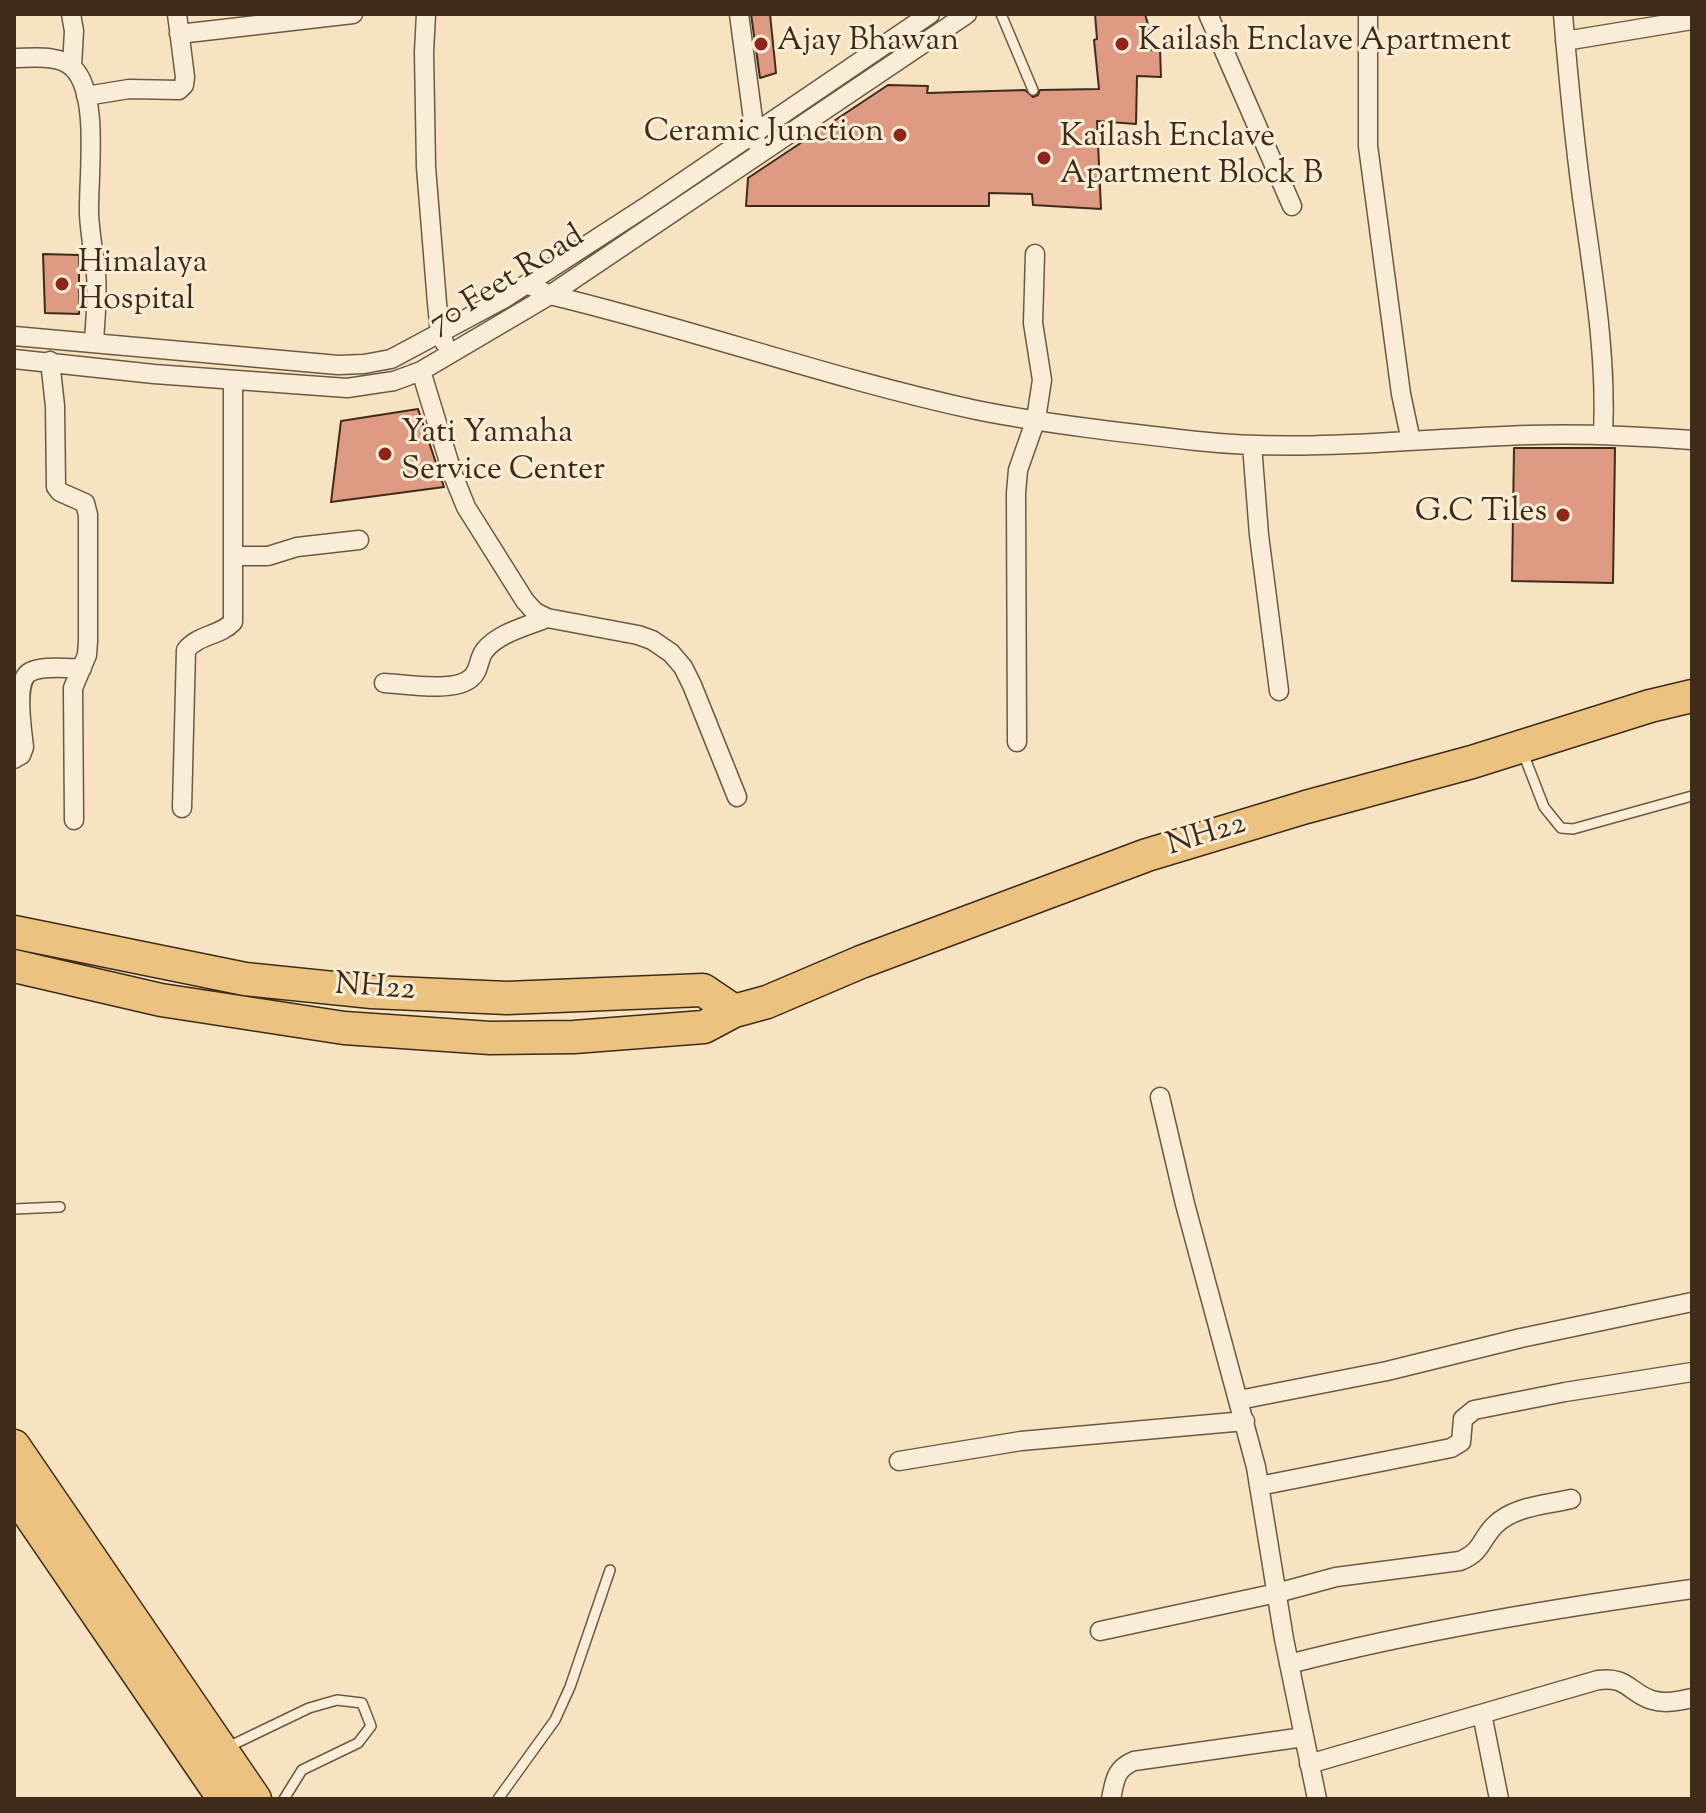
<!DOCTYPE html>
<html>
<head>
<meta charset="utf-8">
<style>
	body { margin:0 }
	#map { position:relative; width:1706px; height:1813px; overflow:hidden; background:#f7e3c1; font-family:"Sorts Mill Goudy",serif }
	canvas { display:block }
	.frame { position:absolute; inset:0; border:16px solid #3e2b18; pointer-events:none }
</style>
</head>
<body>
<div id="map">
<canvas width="1706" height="1813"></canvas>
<div class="frame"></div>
</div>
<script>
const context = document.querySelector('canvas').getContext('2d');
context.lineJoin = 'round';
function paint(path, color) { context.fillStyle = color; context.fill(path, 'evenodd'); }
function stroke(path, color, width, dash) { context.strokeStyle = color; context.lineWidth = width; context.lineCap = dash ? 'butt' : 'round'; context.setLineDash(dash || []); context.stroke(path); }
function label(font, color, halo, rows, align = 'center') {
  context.font = font + ' "Sorts Mill Goudy",serif'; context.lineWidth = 6; context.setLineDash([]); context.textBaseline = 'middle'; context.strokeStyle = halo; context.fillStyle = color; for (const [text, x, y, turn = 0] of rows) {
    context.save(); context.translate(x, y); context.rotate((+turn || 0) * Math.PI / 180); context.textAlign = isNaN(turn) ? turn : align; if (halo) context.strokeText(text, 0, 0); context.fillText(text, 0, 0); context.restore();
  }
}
const building = new Path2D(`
	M751 14H770L776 73 760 78Z
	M1095 14H1145L1149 28 1150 50 1160 49 1161 77 1137 76 1136 124 1097 121 1101 209 1033 205 1032 194 989 193V206H746L748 178 888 85 928 86 927 93 1025 90 1033 97 1038 95 1040 90 1099 89 1094 40 1097 39Z
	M43 254 79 255V314L45 313Z
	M418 409 444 487 331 502 341 421Z
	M1514 448H1615L1613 583 1512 581Z`);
const lane = new Path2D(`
	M1001 14 1033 90
	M1523 753 1544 807 1561 828 1573 829 1692 796
	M14 1209 60 1207
	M228 1747 309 1708 337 1700 362 1703 371 1726 358 1743 302 1770 284 1799
	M498 1799 555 1720 570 1687 610 1570`);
const street = new Path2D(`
	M71 14 74 31 72 66
	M426 14 424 52 426 167 437 303 440 333 444 342
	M739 14 756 142
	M1208 14 1292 206
	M1368 14V146L1401 394 1411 441
	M1563 14C1568 75 1574 136 1582 197 1593 276 1607 355 1603 435
	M179 34 353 14
	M1565 41 1692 20
	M14 58C32 58 60 54 73 68 100 94 88 178 89 214 90 234 94 255 96 275 98 297 95 321 94 343
	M86 96 129 89 179 90 184 85 185 77 177 14
	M527 284 550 295C693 329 832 379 976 410 1046 424 1126 433 1197 441 1308 453 1418 438 1529 435 1584 433 1638 436 1692 440
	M14 336 338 365 364 364 391 359 505 298 650 204 930 14
	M14 359 154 374 347 388 394 381 421 371 550 295 967 14
	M50 361 55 406 56 487 60 492 85 503 88 515V641L87 655 73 688 74 820
	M421 371 453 475 466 507 525 601 535 612 547 618 638 635 652 640 671 653 683 667 692 685 737 797
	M1252 445 1259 535 1279 691
	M234 556H268L297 547 359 540
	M384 683C405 684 454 693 471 678 480 671 478 658 485 650 498 633 528 626 547 618
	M1017 742 1016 493 1018 470 1036 419 1042 380 1033 323 1035 254
	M14 759 21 755 24 747C22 730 14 680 30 672 43 665 67 669 82 668
	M182 808 186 650C199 634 220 636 233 622V380
	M1160 1097 1185 1204 1256 1467 1284 1639 1317 1799
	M1239 1400 1387 1371 1521 1338 1692 1302
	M899 1461 1021 1441 1245 1421
	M1259 1486 1451 1448 1461 1442 1463 1419 1474 1410 1565 1392 1692 1372
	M1100 1631 1277 1593 1336 1577 1460 1561C1482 1552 1480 1541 1494 1526 1513 1506 1546 1505 1571 1499
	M1289 1664C1421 1630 1557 1608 1692 1589
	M1482 1714 1499 1799
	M1309 1764 1598 1680C1628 1676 1629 1693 1652 1700 1665 1704 1679 1701 1692 1698
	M1111 1799C1115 1780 1115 1769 1134 1761L1304 1737`);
const highway = new Path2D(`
	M14 932 245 979 372 992 507 998 703 990 734 1011
	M14 966 161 1000 344 1028 490 1038 574 1037 704 1027 734 1011 767 1002 861 962 1147 855 1306 807 1472 762 1650 706 1692 696
	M14 1446 255 1799
	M14 1492 224 1799`);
const markers = [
	[761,44,8,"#8f2418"],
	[1122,44,8,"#8f2418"],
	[900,135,8,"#8f2418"],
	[1044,158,8,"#8f2418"],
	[62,284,8,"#8f2418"],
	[385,454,8,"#8f2418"],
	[1563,515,8,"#8f2418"]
];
const poiNames = [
	["Ajay Bhawan",777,44],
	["Kailash Enclave Apartment",1138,44],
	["Ceramic Junction",884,135,"right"],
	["Kailash Enclave",1060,140],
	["Apartment Block B",1060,177],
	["Himalaya",78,266],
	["Hospital",78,303],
	["Yati Yamaha",401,436],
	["Service Center",401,473],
	["G.C Tiles",1547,515,"right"]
];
const streetNames = [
	["70 Feet Road",508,282,-32],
	["NH22",1207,837,-17],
	["NH22",375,990,4]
];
paint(building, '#de9a83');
stroke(building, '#3e2b18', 2);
stroke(lane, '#6c5942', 12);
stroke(street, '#6c5942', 21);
stroke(highway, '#3e2b18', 35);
stroke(lane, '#faedd7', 9);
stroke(street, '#faedd7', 18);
stroke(highway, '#ecc280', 32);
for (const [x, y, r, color] of markers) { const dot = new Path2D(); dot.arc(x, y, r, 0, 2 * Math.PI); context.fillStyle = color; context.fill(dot); stroke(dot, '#faedd7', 3); }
label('32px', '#3e2b18', '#faedd7', poiNames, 'left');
label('32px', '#3e2b18', '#faedd7', streetNames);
</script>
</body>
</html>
